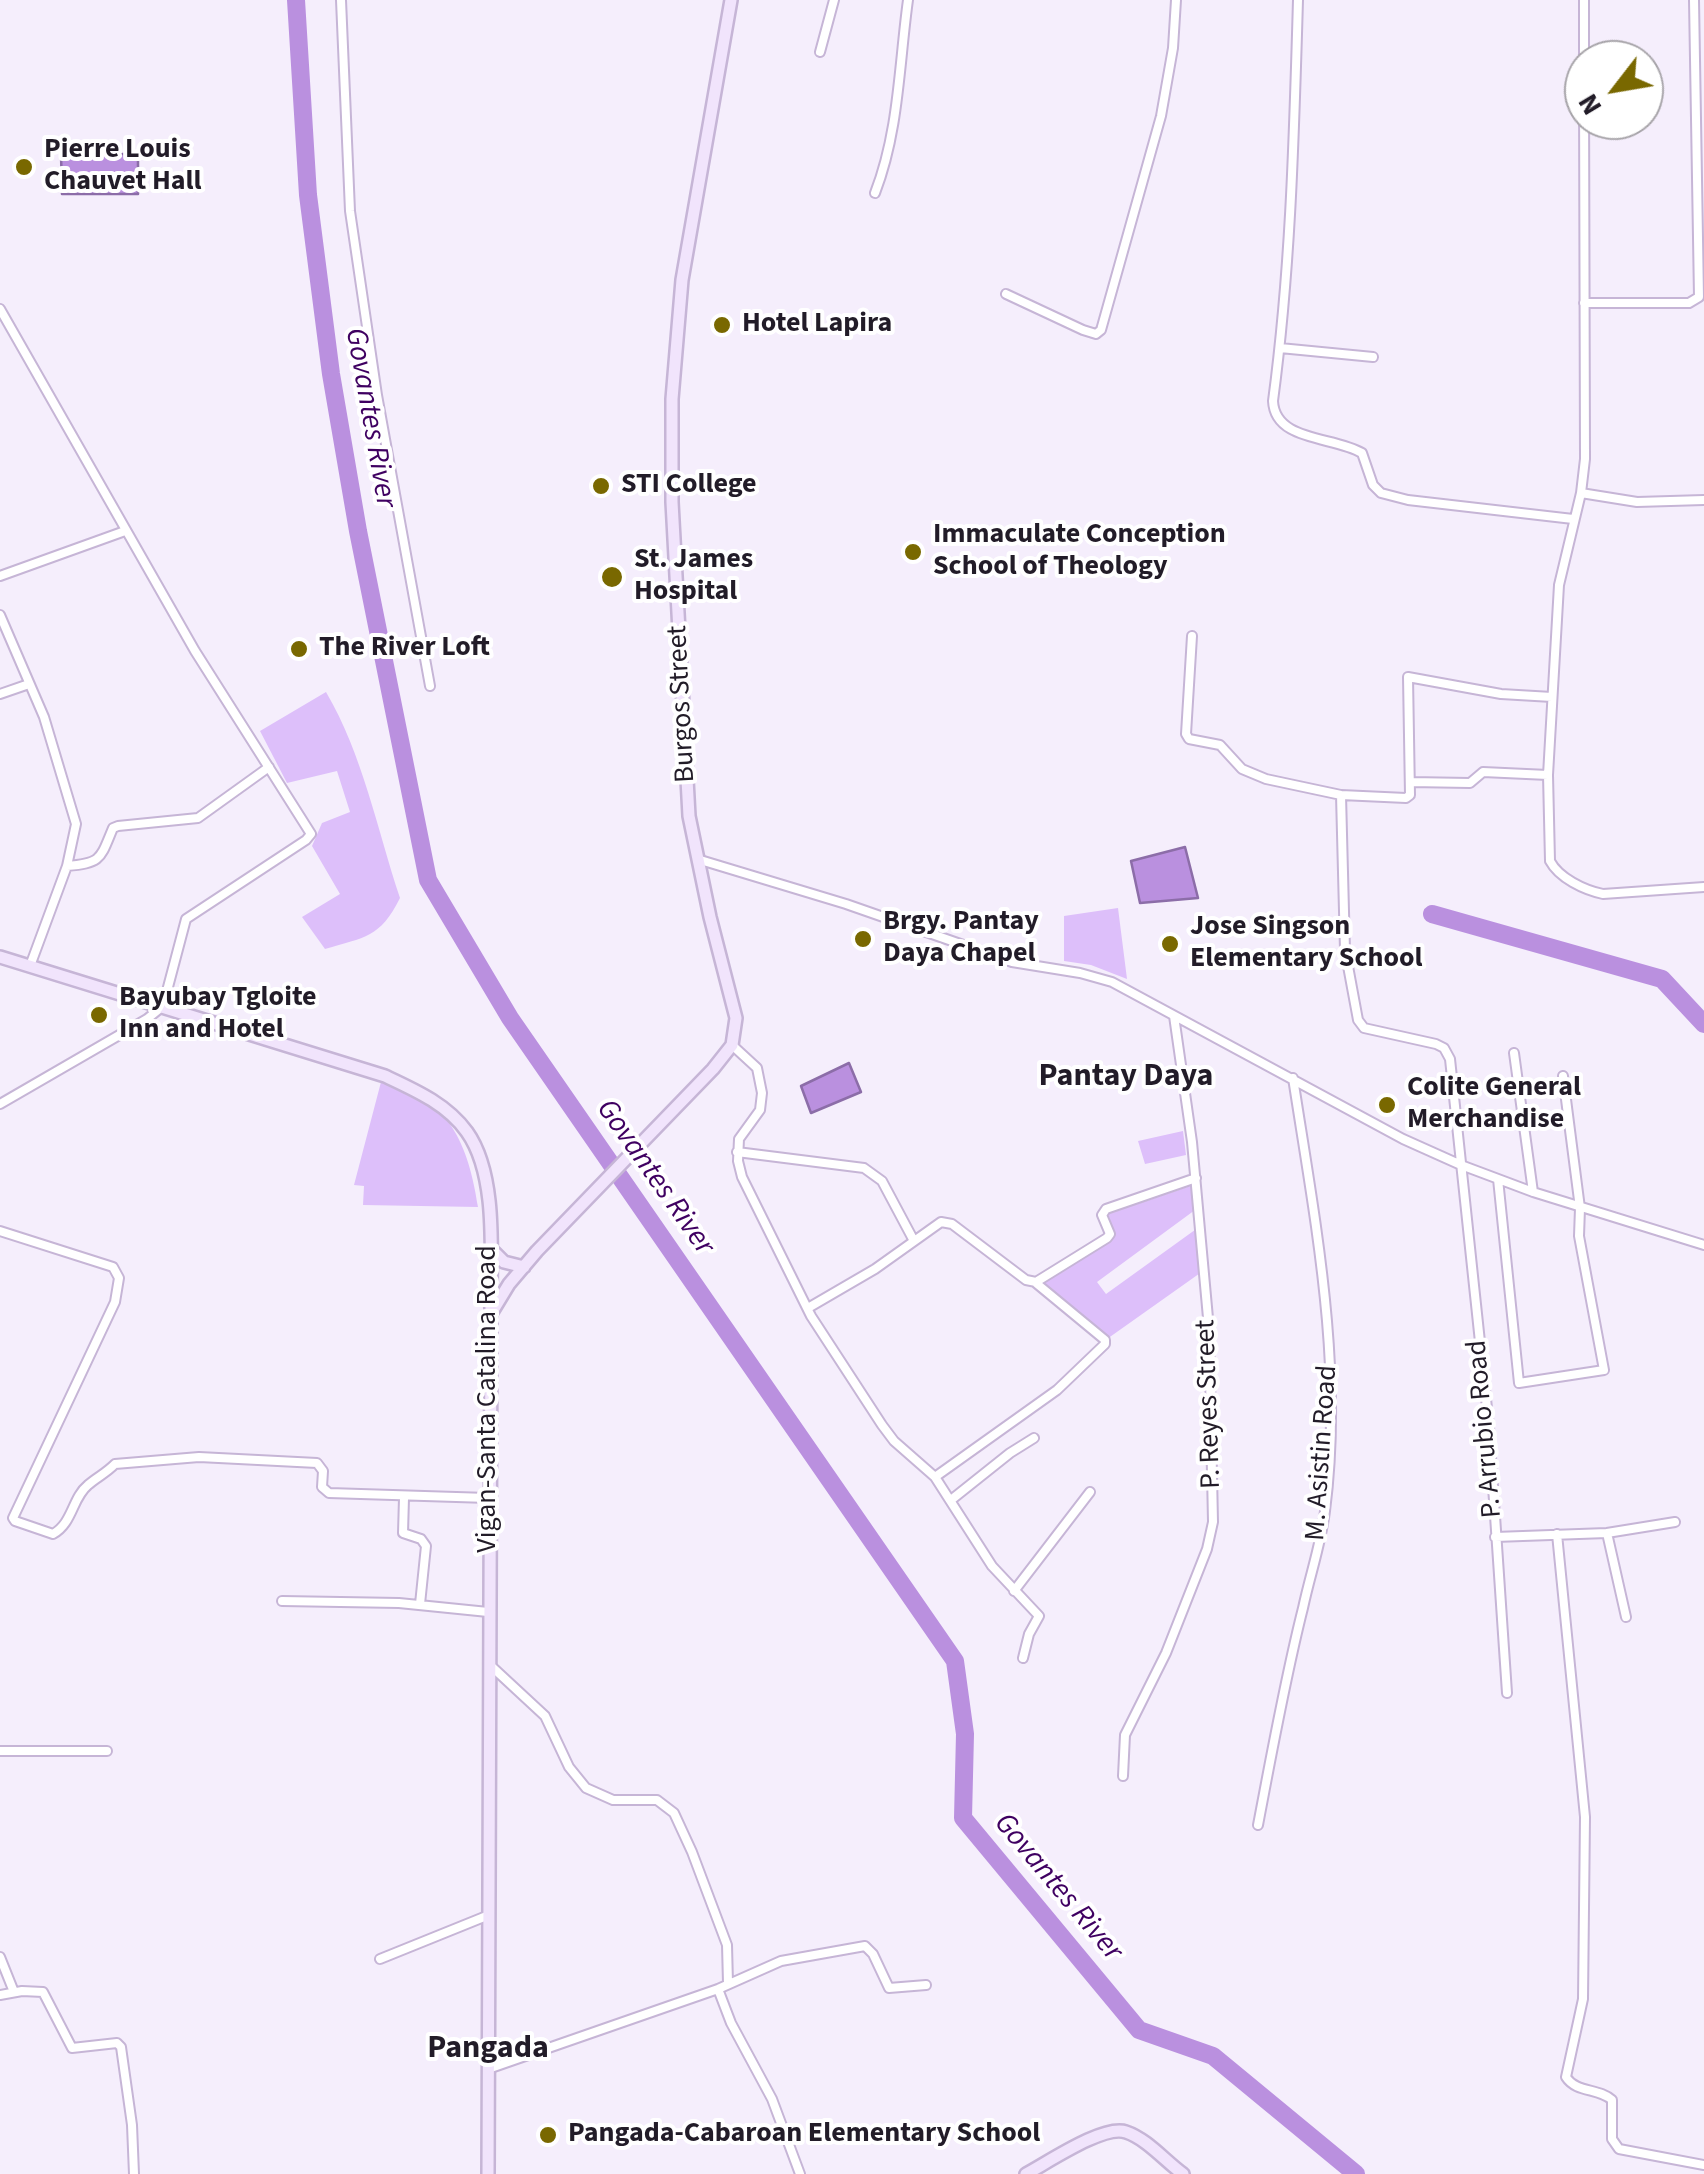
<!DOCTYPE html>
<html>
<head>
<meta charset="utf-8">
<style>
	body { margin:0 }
	#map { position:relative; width:1704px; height:2174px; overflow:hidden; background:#f5eefc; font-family:"Source Sans 3",sans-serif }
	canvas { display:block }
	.north { position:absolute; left:1564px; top:40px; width:100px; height:100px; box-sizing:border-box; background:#fff; border:2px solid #a7a4a9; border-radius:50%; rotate:239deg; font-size:28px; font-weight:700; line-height:40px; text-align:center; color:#221c28 }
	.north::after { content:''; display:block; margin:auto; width:35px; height:45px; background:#796800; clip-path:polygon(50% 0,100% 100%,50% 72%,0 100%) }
</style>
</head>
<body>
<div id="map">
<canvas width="1704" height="2174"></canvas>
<div class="north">N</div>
</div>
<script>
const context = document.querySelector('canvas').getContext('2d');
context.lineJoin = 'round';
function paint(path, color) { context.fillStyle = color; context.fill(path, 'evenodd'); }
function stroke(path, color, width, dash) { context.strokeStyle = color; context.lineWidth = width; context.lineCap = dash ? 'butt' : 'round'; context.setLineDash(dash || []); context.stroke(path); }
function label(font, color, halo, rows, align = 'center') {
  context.font = font + ' "Source Sans 3",sans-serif'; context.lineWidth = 8; context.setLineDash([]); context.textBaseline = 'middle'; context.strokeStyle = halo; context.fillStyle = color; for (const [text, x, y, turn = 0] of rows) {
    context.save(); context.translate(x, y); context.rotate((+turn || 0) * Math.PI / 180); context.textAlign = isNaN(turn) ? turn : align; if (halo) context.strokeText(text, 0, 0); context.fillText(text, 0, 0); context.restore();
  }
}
const green = new Path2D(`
	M326 692C363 755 377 829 400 898 380 938 365 937 325 949L302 917 340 894 312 846 322 823 350 812 337 771 287 783 260 731Z
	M1118 908 1127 979 1091 965 1064 961V916Z
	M381 1082C449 1094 469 1147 478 1207L363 1205 364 1186 354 1185Z
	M1183 1131 1186 1155 1145 1164 1138 1141Z
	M1193 1185 1195 1210 1097 1282 1106 1294 1199 1227 1203 1271 1107 1339 1044 1283 1115 1236 1108 1214Z`);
const water = new Path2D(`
	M61 154H138V194H62Z
	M1185 847 1198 898 1140 903 1131 861Z
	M849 1063 861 1092 811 1113 801 1086Z`);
const river = new Path2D(`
	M296 0 308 195 331 374 358 531 428 880 510 1018 955 1661 965 1734 963 1818 1139 2030 1213 2056 1356 2174
	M1432 914 1662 979 1704 1024`);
const street = new Path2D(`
	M341 0 350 211 377 395 430 686
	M1298 0C1294 136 1291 266 1273 401 1275 442 1334 436 1362 453L1373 485 1381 493 1408 500 1573 519
	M820 52 834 0
	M1584 60V0
	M1584 92 1585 459 1581 493 1559 585 1548 775 1550 861C1559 878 1584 890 1603 894L1704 887
	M875 193C899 131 899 65 908 0
	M1006 294 1083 330 1096 334 1101 330 1161 116 1173 48 1176 0
	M1584 303H1689L1699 297 1694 0
	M0 309 195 651 311 834 306 840 186 919 163 1006 147 1019 0 1104
	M1280 348 1373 357
	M1581 493 1637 502 1704 500
	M0 576 125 531
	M0 615 44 717 76 824 67 866 30 966
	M1192 636 1186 734 1189 739 1220 745 1242 769 1266 779 1341 795 1406 798 1410 795 1408 677 1501 694 1552 697
	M0 694 29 684
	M1410 782 1470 783 1483 772 1548 775
	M1341 795 1345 950 1358 1020 1364 1028 1436 1044 1444 1048 1450 1059 1489 1427 1507 1693
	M697 859 846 904 1012 962 1080 973 1112 982 1403 1139 1461 1165 1533 1192 1704 1245
	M67 866C102 863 100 859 113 828L118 826 198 818 269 767
	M732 1045 757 1068 762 1093 760 1110 739 1139 738 1161 742 1177 811 1316 882 1425 894 1441 935 1477 992 1566 1039 1616 1029 1634 1023 1658
	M1514 1053 1533 1192
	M737 1152 864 1168 882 1181 914 1241
	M1498 1179 1519 1383 1604 1370 1579 1236 1580 1208 1563 1076
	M0 1231 113 1267 119 1278 115 1302 13 1518 15 1521 53 1534C73 1523 72 1498 88 1485 97 1477 105 1474 115 1464L199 1457 317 1463 323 1471 322 1487 329 1493 488 1498
	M808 1308 875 1269 941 1222 952 1224 1026 1280 1036 1282 1107 1238 1110 1234 1102 1215 1106 1209 1196 1178
	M935 1477 1057 1390 1105 1344V1340L1036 1283
	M404 1498 403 1533 421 1539 426 1546 420 1604
	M951 1500 1010 1453 1034 1438
	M1607 1533 1626 1617
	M1557 1534 1585 1817 1583 1999 1566 2077C1576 2093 1599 2088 1612 2100V2139L1619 2149 1704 2165
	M1495 1537 1607 1533 1675 1522
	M1014 1591 1090 1492
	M282 1601 399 1603 488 1612
	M490 1665 545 1716 569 1767 586 1788 613 1800H657L674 1813 692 1852 727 1945 728 1983
	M0 1751H107
	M1123 1776 1125 1735 1166 1653 1207 1549 1213 1522 1209 1329 1192 1142 1174 1016
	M1258 1825C1272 1752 1285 1679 1303 1608 1310 1575 1321 1544 1325 1511 1344 1366 1315 1221 1293 1078
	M0 1957 14 1992
	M380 1959 489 1915
	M718 1989 731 2023 772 2099 800 2174
	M0 1995 22 1991 43 1992 72 2048 117 2043 121 2047 132 2125 134 2174
	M488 2069 718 1989 781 1961 865 1946 873 1954 889 1988 926 1985`);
const secondary = new Path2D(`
	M0 957 385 1076C415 1090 447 1104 467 1132 499 1177 490 1261 491 1314L488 2174
	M490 1248 504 1262 524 1267
	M492 1312 509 1284 537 1251 713 1069 732 1045 736 1018 710 917 689 816 672 502V399L682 280 731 0
	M1026 2174C1047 2163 1104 2124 1126 2132 1147 2139 1165 2161 1183 2174`);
const markers = [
	[24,167,10,"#796800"],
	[722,325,10,"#796800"],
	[601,486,10,"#796800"],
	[913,552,10,"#796800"],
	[612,577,12,"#796800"],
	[299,649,10,"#796800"],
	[863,939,10,"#796800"],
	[1170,944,10,"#796800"],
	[99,1015,10,"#796800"],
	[1387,1105,10,"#796800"],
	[548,2135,10,"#796800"]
];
const poiNames = [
	["Pierre Louis",44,151],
	["Chauvet Hall",44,183],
	["Hotel Lapira",742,325],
	["STI College",621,486],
	["Immaculate Conception",933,536],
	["School of Theology",933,568],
	["St. James",634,561],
	["Hospital",634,593],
	["The River Loft",319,649],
	["Brgy. Pantay",883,923],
	["Daya Chapel",883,955],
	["Jose Singson",1190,928],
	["Elementary School",1190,960],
	["Bayubay Tgloite",119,999],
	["Inn and Hotel",119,1031],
	["Colite General",1407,1089],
	["Merchandise",1407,1121],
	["Pangada-Cabaroan Elementary School",568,2135]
];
const streetNames = [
	["Burgos Street",683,704,-93],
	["Vigan-Santa Catalina Road",489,1399,-90],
	["P. Reyes Street",1210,1404,-92],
	["P. Arrubio Road",1486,1429,-95],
	["M. Asistin Road",1323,1453,-86]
];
const waterNames = [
	["Govantes River",369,418,80],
	["Govantes River",654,1178,55],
	["Govantes River",1057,1888,50]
];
const quarterNames = [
	["Pantay Daya",1126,1078],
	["Pangada",488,2050]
];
paint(green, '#ddbffa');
paint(water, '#ba90df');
stroke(water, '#8c6da8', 2.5);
stroke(river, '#ba90df', 18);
stroke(street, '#c6b5d6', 12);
stroke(secondary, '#c6b5d6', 16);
stroke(street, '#fff', 8);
stroke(secondary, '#f1e4fc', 11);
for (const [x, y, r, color] of markers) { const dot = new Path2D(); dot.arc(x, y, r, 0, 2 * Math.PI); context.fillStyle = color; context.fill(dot); stroke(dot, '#fff', 4); }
label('bold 28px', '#221c28', '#fff', poiNames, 'left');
label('28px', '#221c28', '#fff', streetNames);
label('italic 30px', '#3f0061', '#fff', waterNames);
label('bold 32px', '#221c28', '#fff', quarterNames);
</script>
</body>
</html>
